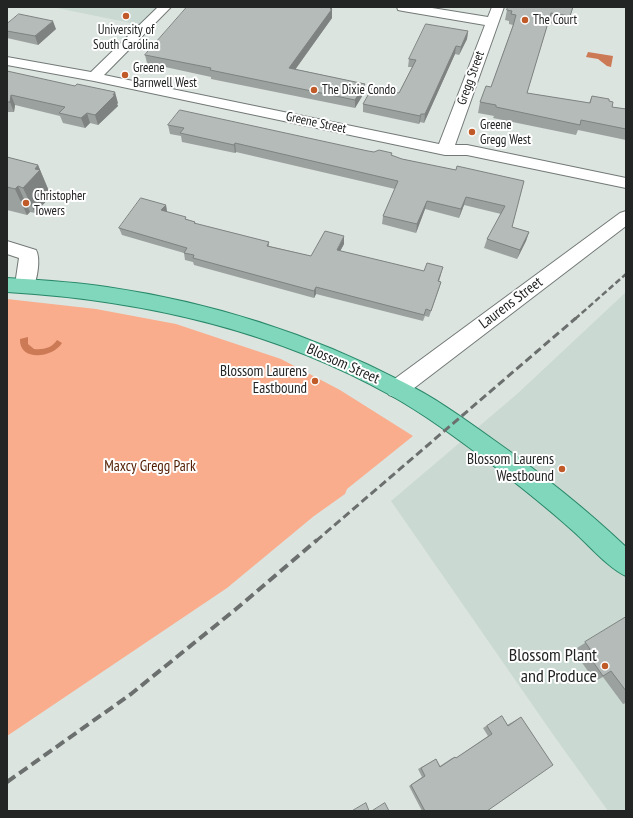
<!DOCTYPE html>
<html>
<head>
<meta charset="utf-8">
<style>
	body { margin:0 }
	#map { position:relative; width:633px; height:818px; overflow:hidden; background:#dce4e0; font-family:"PT Sans Narrow",sans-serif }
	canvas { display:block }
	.frame { position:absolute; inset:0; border:8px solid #222523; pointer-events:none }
</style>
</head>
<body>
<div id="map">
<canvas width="633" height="818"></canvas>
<div class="frame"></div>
</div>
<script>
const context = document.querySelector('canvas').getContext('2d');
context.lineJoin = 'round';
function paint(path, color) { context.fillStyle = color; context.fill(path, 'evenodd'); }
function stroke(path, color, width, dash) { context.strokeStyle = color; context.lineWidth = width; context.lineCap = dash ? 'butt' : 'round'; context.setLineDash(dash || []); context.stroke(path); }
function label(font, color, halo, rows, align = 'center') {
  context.font = font + ' "PT Sans Narrow",sans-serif'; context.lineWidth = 4; context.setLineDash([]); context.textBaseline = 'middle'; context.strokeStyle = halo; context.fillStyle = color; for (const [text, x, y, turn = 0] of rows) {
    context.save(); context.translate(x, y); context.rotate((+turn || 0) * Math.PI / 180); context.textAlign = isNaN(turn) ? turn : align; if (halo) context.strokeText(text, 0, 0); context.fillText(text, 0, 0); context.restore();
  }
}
const built = new Path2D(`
	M52 7H164L145 26Z
	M626 292V811H608L554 736 391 501 517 394Z`);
const green = new Path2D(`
	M7 299 96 309 176 324 281 359 340 390 413 436 347 489 345 494 314 516 227 588 7 736Z`);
const water = new Path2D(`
	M588 52 613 56 611 67 607 66 598 59 586 57Z
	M28 337V344L34 349C43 350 52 348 57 340L62 343C53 358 19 362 20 339Z`);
const minor = new Path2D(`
	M158 7H171L104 75 439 144 485 25 403 11 398 10 397 7H426L488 17 492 7H504L455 145H467L626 178V188L467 155H445L94 81 7 65V57L91 72Z
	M626 211V226L405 395 397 398 389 395 386 389 389 383 620 213Z
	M7 241 36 250C41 259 37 281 32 290L25 292 18 290 15 285 19 258 7 254Z`);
const major = new Path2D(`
	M7 278C41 280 74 282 107 287 210 302 311 334 403 382 434 397 463 418 491 438 538 471 584 507 626 547V576C609 569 588 544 573 531 545 506 516 483 486 460 455 437 424 414 390 395 272 329 141 300 7 292Z`);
const railFar2 = new Path2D(`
	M575 319 626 274`);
const railFar1 = new Path2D(`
	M316 541 576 318`);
const rail = new Path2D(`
	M7 782 131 694 236 609 317 540`);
const wall = new Path2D(`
	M332 7V18L295 69 365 84 364 93 355 108 211 79V77L147 63 145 55Z
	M573 7 567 26 548 23 527 93 589 103 592 96 609 101 612 107 626 109V140L578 130 576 135 493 118 494 116 478 113 480 102 491 87 513 25 509 24V21L505 20 507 10Z
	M56 29 38 45 7 38V31Z
	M468 31 467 39 459 55 455 54 424 123 420 122 419 124 363 112V104L399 93 412 67H408L409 59Z
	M7 71 118 103 117 104 118 106 98 125 90 123 85 128 63 123 60 116 15 105 14 112H7Z
	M168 125 391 156 402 159 451 169 524 181 512 227 529 232 526 241 517 259 484 248 487 239 501 214 464 205 459 218 425 209 416 233 382 224 383 216 395 189 236 152 235 153 182 142 181 136 170 134Z
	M7 157 38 165 51 196 35 213 30 212 27 215 7 210Z
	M166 205 167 212 186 219 195 222 196 224 269 242V246L311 256 344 244 340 251 424 271 441 274 439 282H441L439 289 429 317 425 316 423 321 316 294 314 298 194 265 193 262 185 260 184 253 122 235 119 228Z
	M626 617V703L623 704 603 677 595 681 578 657 582 654 577 648Z
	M502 716 507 725 521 717 487 811H422L409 786 422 777 418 769 436 759 440 766 452 758 455 757 456 758 488 736 483 728Z`);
const shadedWall = new Path2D(`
	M332 7V18L290 77 289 68Z
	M53 21 56 29 38 45 35 36Z
	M468 31 467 39 459 55 461 47Z
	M456 46 455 54 424 123 425 114Z
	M365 84 364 93 355 108V100Z
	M115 92 118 103 117 104 118 106 98 125 95 115Z
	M11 95 15 105 14 112 10 102Z
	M87 113 90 123 85 128 81 118Z
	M421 114 420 122 419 124 420 116Z
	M235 143 236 152 235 153 234 145Z
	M38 165 51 196 35 213 23 188 35 169Z
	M18 186 30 212 27 215 15 189Z
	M466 197 464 205 459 218 461 209Z
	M427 201 425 209 416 233 417 224Z
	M166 205 167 212 161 210Z
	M529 232 526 241 517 259 520 250Z
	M344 236V244L337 257V250Z
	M443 267 441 274 436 288 438 281Z
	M316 287V294L314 298V291Z`);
const building = new Path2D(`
	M187 7H332L330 9H332L289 68 365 84 355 100 210 70 211 68 145 55Z
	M508 7H573L570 16 551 13 527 93 590 103 592 96 609 99V101L613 102 612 107 626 109V129L581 120 580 125 496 107V105L480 102 486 86 491 87 513 26 516 15 511 14 512 11 507 10Z
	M19 14 53 21 35 36 7 31V24Z
	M426 24 468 31 461 47 456 46 425 114H421L420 116 363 104 372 88 399 93 416 60 409 59Z
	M7 71 75 86 77 84 115 92 113 95H115L95 115 87 113 81 118 59 113 65 107 11 95 10 102H7Z
	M180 110 368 151 374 152 379 150 392 153 391 155 402 159 451 169 456 170 457 166 524 181 512 227 529 232 520 250 487 239 505 206 466 197 461 209 427 201 417 224 383 216 398 181 235 143 234 145 180 133 184 128 168 125Z
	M7 157 38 165 35 169 40 170 23 188 18 186 15 189 7 187Z
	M141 198 166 205 161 210 186 217 185 219 195 222 194 223 269 242 267 246 311 256 325 231 344 236 337 250 424 271 427 263 443 267 438 281 441 282 431 311 426 309 424 315 316 287 314 291 193 258 194 255 184 253 187 248 119 228Z
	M626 617V691L611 671 603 676 586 652 590 649 585 642Z
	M502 716 508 726 521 717 553 765 487 811H425L411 785 425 776 421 768 436 759 440 767 455 757 456 758 492 734 487 726Z
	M366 803 369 811H352Z
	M385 803 389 811H372Z`);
const markers = [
	[126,16,4,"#c05b29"],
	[525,20,4,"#c05b29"],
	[125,75,4,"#c05b29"],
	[314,90,4,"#c05b29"],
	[472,132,4,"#c05b29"],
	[26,203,4,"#c05b29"],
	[315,381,4,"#c05b29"],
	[562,469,4,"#c05b29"],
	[605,666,4,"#c05b29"]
];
const farPoinames = [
	["The Court",533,20],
	["University of",126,30,"center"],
	["South Carolina",126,45,"center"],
	["Greene",133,68],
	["Barnwell West",133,83],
	["The Dixie Condo",322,90],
	["Greene",480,125],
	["Gregg West",480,140],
	["Christopher",34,196],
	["Towers",34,211]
];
const farStreetnames = [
	["Gregg Street",471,78,-70],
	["Greene Street",316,123,12]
];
const streetNames = [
	["Laurens Street",511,303,-37],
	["Blossom Street",343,364,24]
];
const poiNames = [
	["Blossom Laurens",307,372],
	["Eastbound",307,389],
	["Blossom Laurens",554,460],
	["Westbound",554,477]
];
const parkNames = [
	["Maxcy Gregg Park",150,467]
];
const nearPoinames = [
	["Blossom Plant",597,656],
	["and Produce",597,677]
];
paint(built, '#cad9d2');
paint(green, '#f9ad8c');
paint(water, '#cc7955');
stroke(minor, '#727976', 2);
stroke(major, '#298869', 2);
paint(minor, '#fff');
paint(major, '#81d7bb');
stroke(railFar2, '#6b706e', 2.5, [6, 3]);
stroke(railFar1, '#6b706e', 3, [8, 4]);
stroke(rail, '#6b706e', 4, [10, 5]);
paint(wall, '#9ba19e');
paint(shadedWall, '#7e8381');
paint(building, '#b4bbb8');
stroke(building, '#7e8381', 1);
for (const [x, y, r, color] of markers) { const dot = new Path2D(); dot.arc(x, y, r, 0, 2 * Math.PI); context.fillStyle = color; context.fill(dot); stroke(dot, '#fff', 1.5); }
label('13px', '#222523', '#fff', farPoinames, 'left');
label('13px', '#222523', '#fff', farStreetnames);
label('15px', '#222523', '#fff', streetNames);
label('15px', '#222523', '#fff', poiNames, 'right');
label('15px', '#511c01', '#fff', parkNames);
label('18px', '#222523', '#fff', nearPoinames, 'right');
</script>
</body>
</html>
